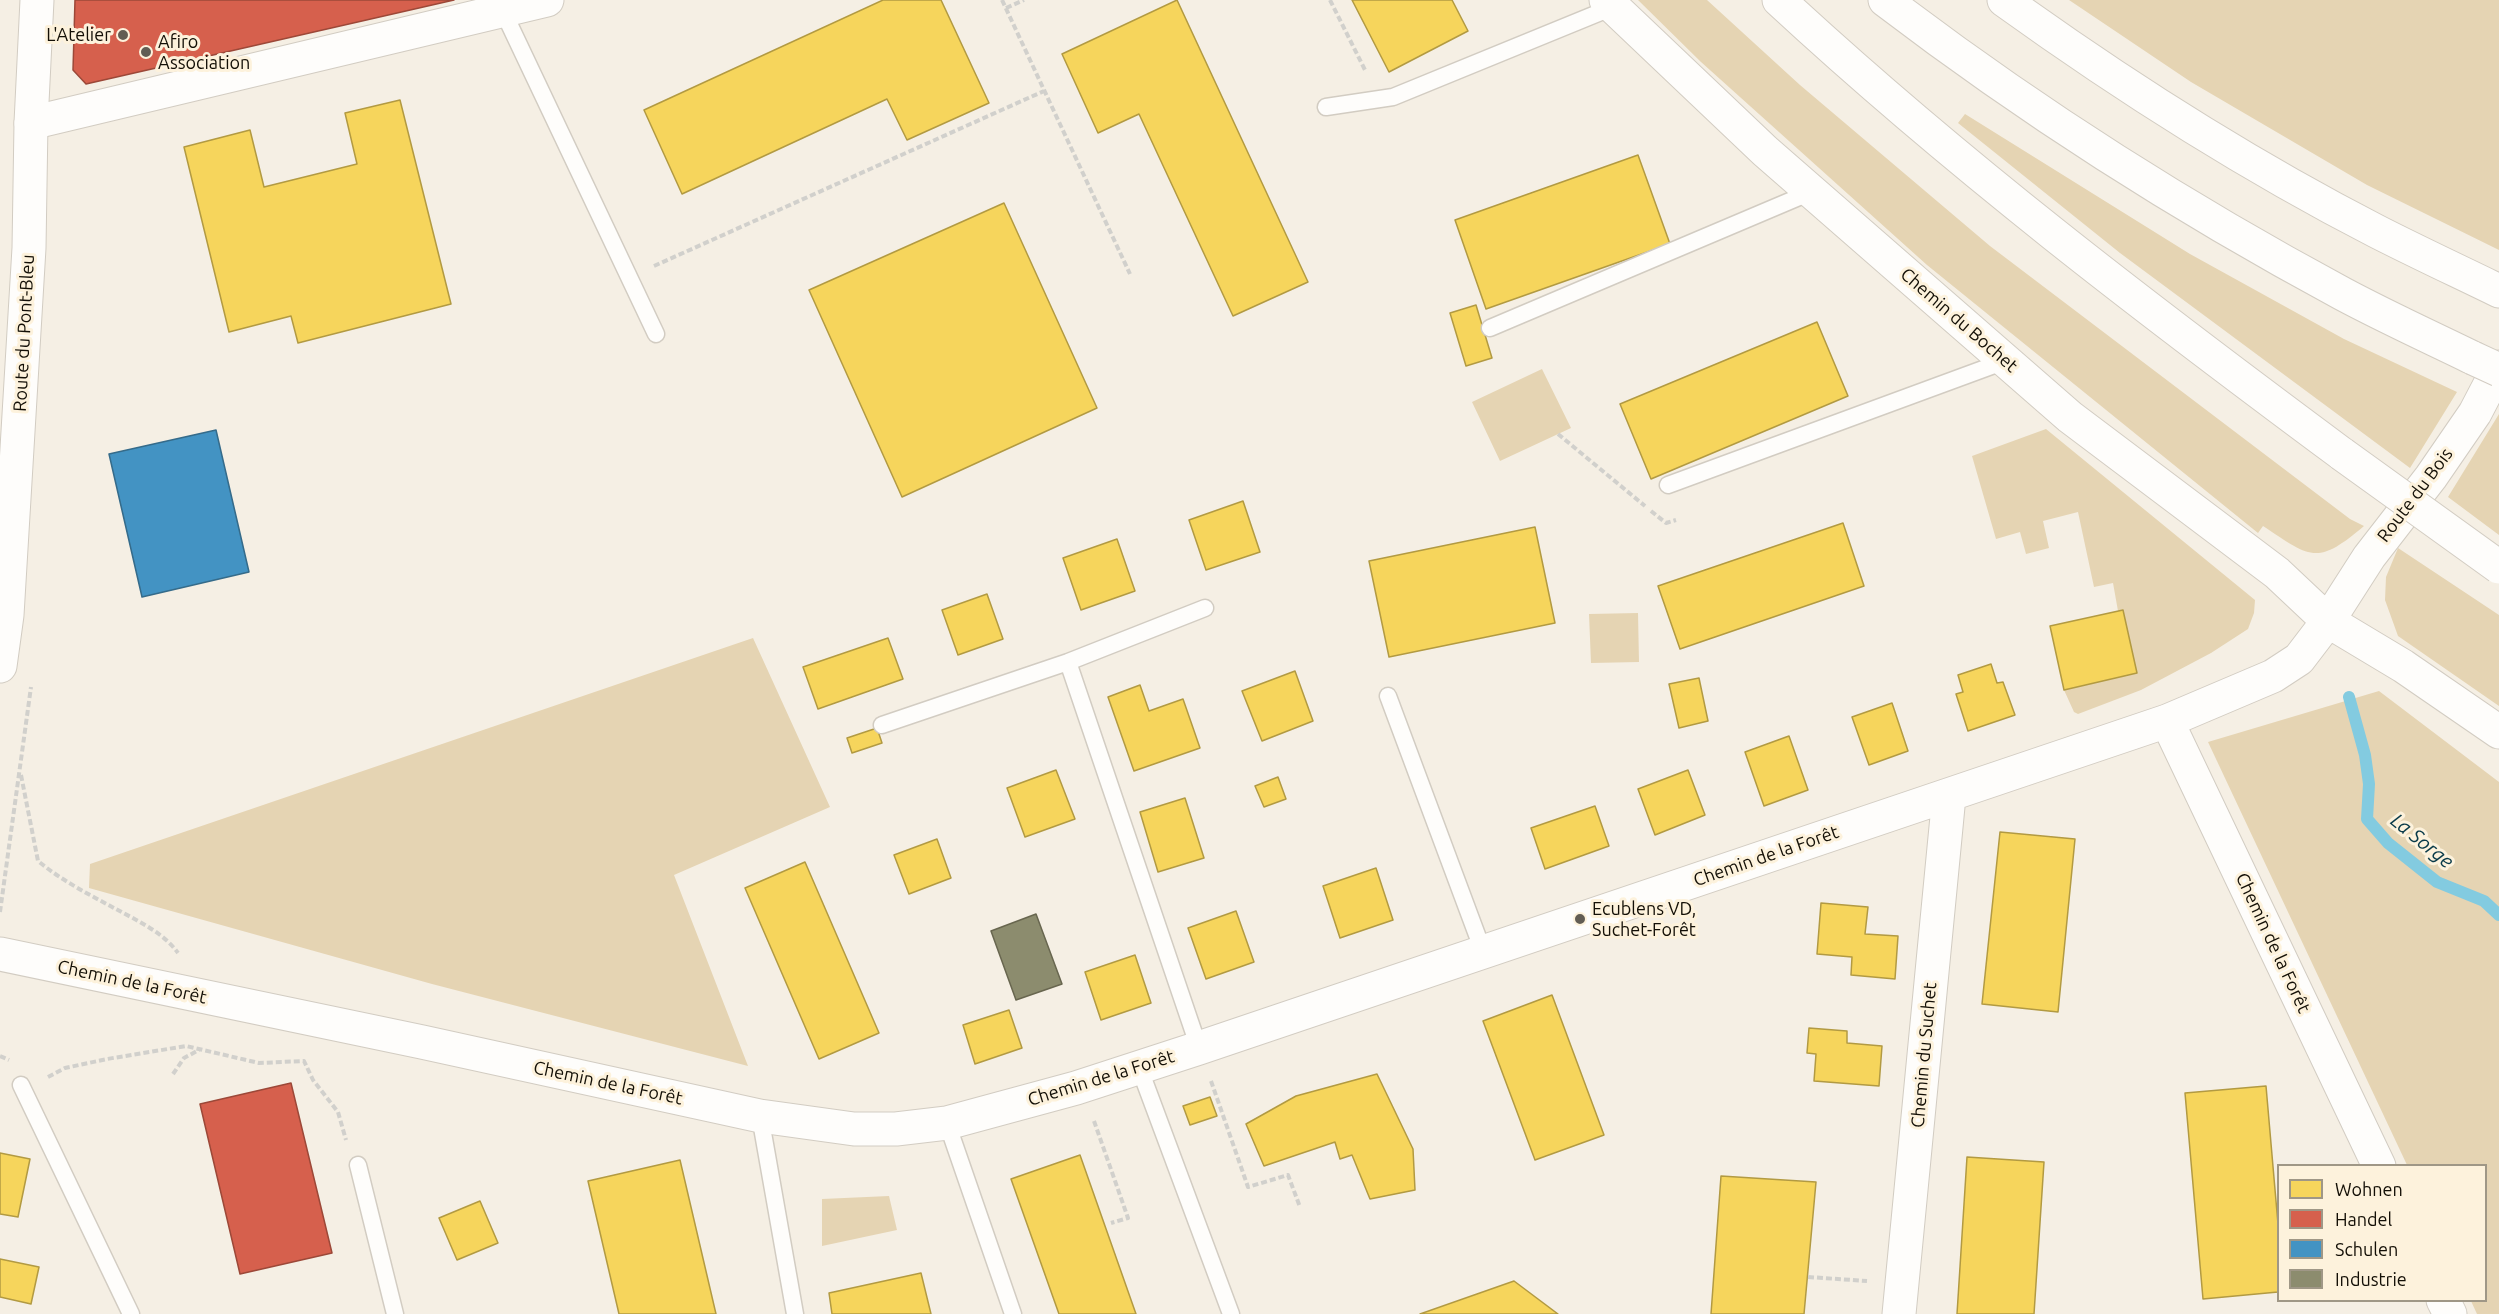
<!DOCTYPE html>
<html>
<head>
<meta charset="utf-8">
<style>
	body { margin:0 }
	#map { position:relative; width:2499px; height:1314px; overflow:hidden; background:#f5efe4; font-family:Ubuntu,sans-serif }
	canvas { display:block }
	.legend { position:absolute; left:2277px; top:1164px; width:210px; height:138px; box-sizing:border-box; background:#fdf2dc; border:2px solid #9f9786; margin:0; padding:8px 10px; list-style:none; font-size:18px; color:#130f06 }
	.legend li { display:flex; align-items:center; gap:12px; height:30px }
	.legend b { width:30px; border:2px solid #9f9786 }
</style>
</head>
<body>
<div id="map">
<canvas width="2499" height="1314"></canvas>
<ul class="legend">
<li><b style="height:16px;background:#f6d55c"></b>Wohnen</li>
<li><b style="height:16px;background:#d6604d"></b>Handel</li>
<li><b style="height:16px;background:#4393c3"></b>Schulen</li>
<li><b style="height:16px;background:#8c8c6e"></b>Industrie</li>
</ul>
</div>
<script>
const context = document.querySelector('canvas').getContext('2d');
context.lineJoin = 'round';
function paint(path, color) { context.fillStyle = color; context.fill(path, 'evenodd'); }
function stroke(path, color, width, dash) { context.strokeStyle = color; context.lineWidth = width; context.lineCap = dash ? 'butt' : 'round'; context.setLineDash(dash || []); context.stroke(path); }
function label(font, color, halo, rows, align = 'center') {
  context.font = font + ' Ubuntu,sans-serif'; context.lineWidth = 6; context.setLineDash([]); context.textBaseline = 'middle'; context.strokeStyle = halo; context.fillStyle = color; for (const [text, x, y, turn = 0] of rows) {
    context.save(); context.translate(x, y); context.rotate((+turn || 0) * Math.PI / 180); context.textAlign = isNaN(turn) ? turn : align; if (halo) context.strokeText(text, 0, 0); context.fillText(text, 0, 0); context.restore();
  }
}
const green = new Path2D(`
	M1638 0H1707L1800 85 1990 246 2350 519 2364 526C2317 566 2311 558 2263 526L2258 533 1927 265 1701 62Z
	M2069 0H2499V250L2367 185 2191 82Z
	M1965 114 2190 254 2344 339 2457 392 2410 468 2120 253 1958 123Z
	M1542 369 1571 428 1500 461 1472 402Z
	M2499 414V535L2448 497Z
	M2046 429 2255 600 2254 613 2248 629 2211 653 2141 690 2078 714 2074 712 2064 690 2137 673 2123 611H2118L2113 583 2094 587 2078 512 2043 521 2049 548 2026 554 2020 532 1996 539 1972 456Z
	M2398 548 2499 615V706L2398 636 2385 600 2386 577Z
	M1638 613 1639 662 1591 663 1589 614Z
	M753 638 830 807 674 875 748 1066 432 984 89 888 90 864Z
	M2379 691 2499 782V1314H2477L2471 1301 2486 1300V1166L2407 1165 2208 742Z
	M889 1196 897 1230 822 1246V1199Z`);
const homes = new Path2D(`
	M883 0H941L989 103 907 140 887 99 682 194 644 110Z
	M1177 0 1308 282 1233 316 1139 114 1098 133 1062 54Z
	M1352 0H1452L1468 31 1389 72Z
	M400 100 451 304 298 343 291 316 229 332 184 147 250 130 264 187 357 164 345 113Z
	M1638 155 1670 244 1486 309 1455 220Z
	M1004 203 1097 408 902 497 809 290Z
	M1476 305 1492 358 1466 366 1450 313Z
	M1817 322 1848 396 1651 479 1620 404Z
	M1243 501 1260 552 1206 570 1189 520Z
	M1843 523 1864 586 1680 649 1658 586Z
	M1535 527 1555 623 1389 657 1369 561Z
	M1117 539 1135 591 1081 610 1063 558Z
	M987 594 1003 639 958 655 942 610Z
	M2123 610 2137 673 2064 690 2050 626Z
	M888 638 903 679 818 709 803 667Z
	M1991 664 1997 683 2003 682 2015 715 1968 731 1956 694 1963 692 1958 675Z
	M1295 671 1313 721 1262 741 1242 691Z
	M1699 678 1708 721 1679 728 1669 684Z
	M1140 685 1149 711 1183 699 1200 748 1134 771 1108 697Z
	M1892 703 1908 751 1869 765 1852 717Z
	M877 728 882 743 852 753 847 738Z
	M1789 736 1808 790 1764 806 1745 752Z
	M1056 770 1075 819 1025 837 1007 788Z
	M1688 770 1705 815 1655 835 1638 789Z
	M1278 777 1286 799 1264 807 1255 786Z
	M1185 798 1204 858 1158 872 1140 812Z
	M1595 806 1609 846 1545 869 1531 828Z
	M2000 832 2075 839 2058 1012 1982 1004Z
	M937 839 951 878 909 894 894 855Z
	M805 862 879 1033 819 1059 745 888Z
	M1376 868 1393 920 1340 938 1323 886Z
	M1821 903 1868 907 1865 934 1898 936 1895 979 1851 975 1852 957 1817 954Z
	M1236 911 1254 962 1206 979 1188 928Z
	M1135 955 1151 1003 1101 1020 1085 972Z
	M1552 995 1604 1135 1535 1160 1483 1021Z
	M1009 1010 1022 1048 975 1064 963 1025Z
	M1809 1028 1847 1031V1043L1882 1046 1879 1086 1814 1081 1816 1054 1807 1053Z
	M1377 1074 1413 1149 1415 1190 1370 1199 1352 1155 1340 1159 1335 1142 1264 1166 1246 1124 1296 1096Z
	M2266 1086 2278 1224V1292L2203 1299 2185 1093Z
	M1210 1097 1217 1116 1190 1125 1183 1106Z
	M0 1153 30 1159 18 1217 0 1214Z
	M1080 1155 1136 1314H1059L1011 1179Z
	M1967 1157 2044 1162 2034 1314H1957Z
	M680 1160 716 1314H619L588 1181Z
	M1721 1176 1816 1182 1804 1314H1711Z
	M480 1201 498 1243 457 1260 439 1218Z
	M0 1259 39 1267 31 1304 0 1297Z
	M921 1273 931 1314H832L829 1293Z
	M1514 1281 1558 1314H1420Z`);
const shops = new Path2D(`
	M75 0H454L86 84 73 70Z
	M291 1083 332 1253 240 1274 200 1104Z`);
const schools = new Path2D(`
	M216 430 249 572 142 597 109 454Z`);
const industry = new Path2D(`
	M1036 914 1062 984 1016 1000 991 931Z`);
const stream = new Path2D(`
	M2349 697 2365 755 2369 784 2367 819 2388 843 2437 882 2484 901 2499 915`);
const path = new Path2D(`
	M1002 0 1130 274
	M1330 0 1366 72
	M1006 8 1024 0
	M654 266 1044 91
	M1558 434 1645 506
	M1651 511 1666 523 1676 520
	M21 775 38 861C61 880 88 894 114 908 136 920 163 932 178 953
	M0 912 31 687
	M0 1056 9 1060
	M173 1074 184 1058 199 1050
	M48 1077 65 1068 107 1059 186 1046 259 1063 304 1061 313 1080 338 1112 346 1140
	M1211 1081 1248 1187 1288 1175 1300 1207
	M1094 1121 1128 1218 1111 1223
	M1808 1277 1867 1281`);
const lane = new Path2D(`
	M503 11 656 334
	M1326 107 1393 97 1613 7
	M1490 328 1811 192
	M1668 485 2005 361
	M1068 662 1205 608
	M1388 696 1483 951
	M882 725 1068 662 1199 1048
	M1139 1067 1231 1314
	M21 1085 131 1314
	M760 1116 795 1314
	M947 1123 1013 1314
	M358 1165 395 1314`);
const street = new Path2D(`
	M1606 0 1765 151 2070 417 2277 573 2328 621 2403 666 2499 732
	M31 123 547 0
	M2167 721 2379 1166
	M0 954 422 1042 760 1116 854 1129H896L947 1123 1076 1088 1199 1048 2167 721 2273 676 2299 659 2328 621 2369 557 2431 477 2475 413 2499 367
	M2443 1300 2450 1314
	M1899 1314 1949 796`);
const secondary = new Path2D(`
	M0 666 7 615 29 248 31 123 37 0`);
const highway = new Path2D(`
	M1779 0C1956 164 2148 310 2342 454
	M1885 0C2029 110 2183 208 2343 294 2386 317 2430 337 2473 358
	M2004 0C2122 85 2246 164 2376 231 2417 252 2458 271 2499 291`);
const highwayBridge = new Path2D(`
	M2473 358 2499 370
	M2342 454 2499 567`);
const markers = [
	[123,35,6,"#625d54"],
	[146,52,6,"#625d54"],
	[1580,919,6,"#625d54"]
];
const poiNames = [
	["L'Atelier",111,35,"right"],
	["Afiro",158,42],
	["Association",158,63],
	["Ecublens VD,",1592,909],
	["Suchet-Forêt",1592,930]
];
const streetNames = [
	["Chemin du Bochet",1959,320,41],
	["Route du Pont-Bleu",24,333,-87],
	["Route du Bois",2415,495,-53],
	["Chemin de la Forêt",1766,856,-19],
	["Chemin de la Forêt",2273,943,65],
	["Chemin de la Forêt",132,982,12],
	["Chemin du Suchet",1924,1055,-85],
	["Chemin de la Forêt",1101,1078,-17],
	["Chemin de la Forêt",608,1083,12]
];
const waterNames = [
	["La Sorge",2422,841,39]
];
paint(green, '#e5d4b3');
paint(homes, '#f6d55c');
stroke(homes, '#b29a42', 1.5);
paint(shops, '#d6604d');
stroke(shops, '#9c4838', 1.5);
paint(schools, '#4393c3');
stroke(schools, '#356b8a', 1.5);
paint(industry, '#8c8c6e');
stroke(industry, '#68664f', 1.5);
stroke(stream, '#83cbe0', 12);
stroke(lane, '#d2ccc2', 19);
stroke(street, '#d2ccc2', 35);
stroke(secondary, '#d2ccc2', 35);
stroke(highway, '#d2ccc2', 35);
stroke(path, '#d1d0cc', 4, [6, 3]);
stroke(lane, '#fefdfb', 16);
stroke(street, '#fefdfb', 33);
stroke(secondary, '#fefdfb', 33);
stroke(highway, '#fefdfb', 33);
stroke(highwayBridge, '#d2ccc2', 35, []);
stroke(highwayBridge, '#fefdfb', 33);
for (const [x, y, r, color] of markers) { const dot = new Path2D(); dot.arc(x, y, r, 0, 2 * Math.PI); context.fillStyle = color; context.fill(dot); stroke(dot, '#fdf2dc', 2); }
label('18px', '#130f06', '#fdf2dc', poiNames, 'left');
label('18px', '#130f06', '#fdf2dc', streetNames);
label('italic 20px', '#093a49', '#fdf2dc', waterNames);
</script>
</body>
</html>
